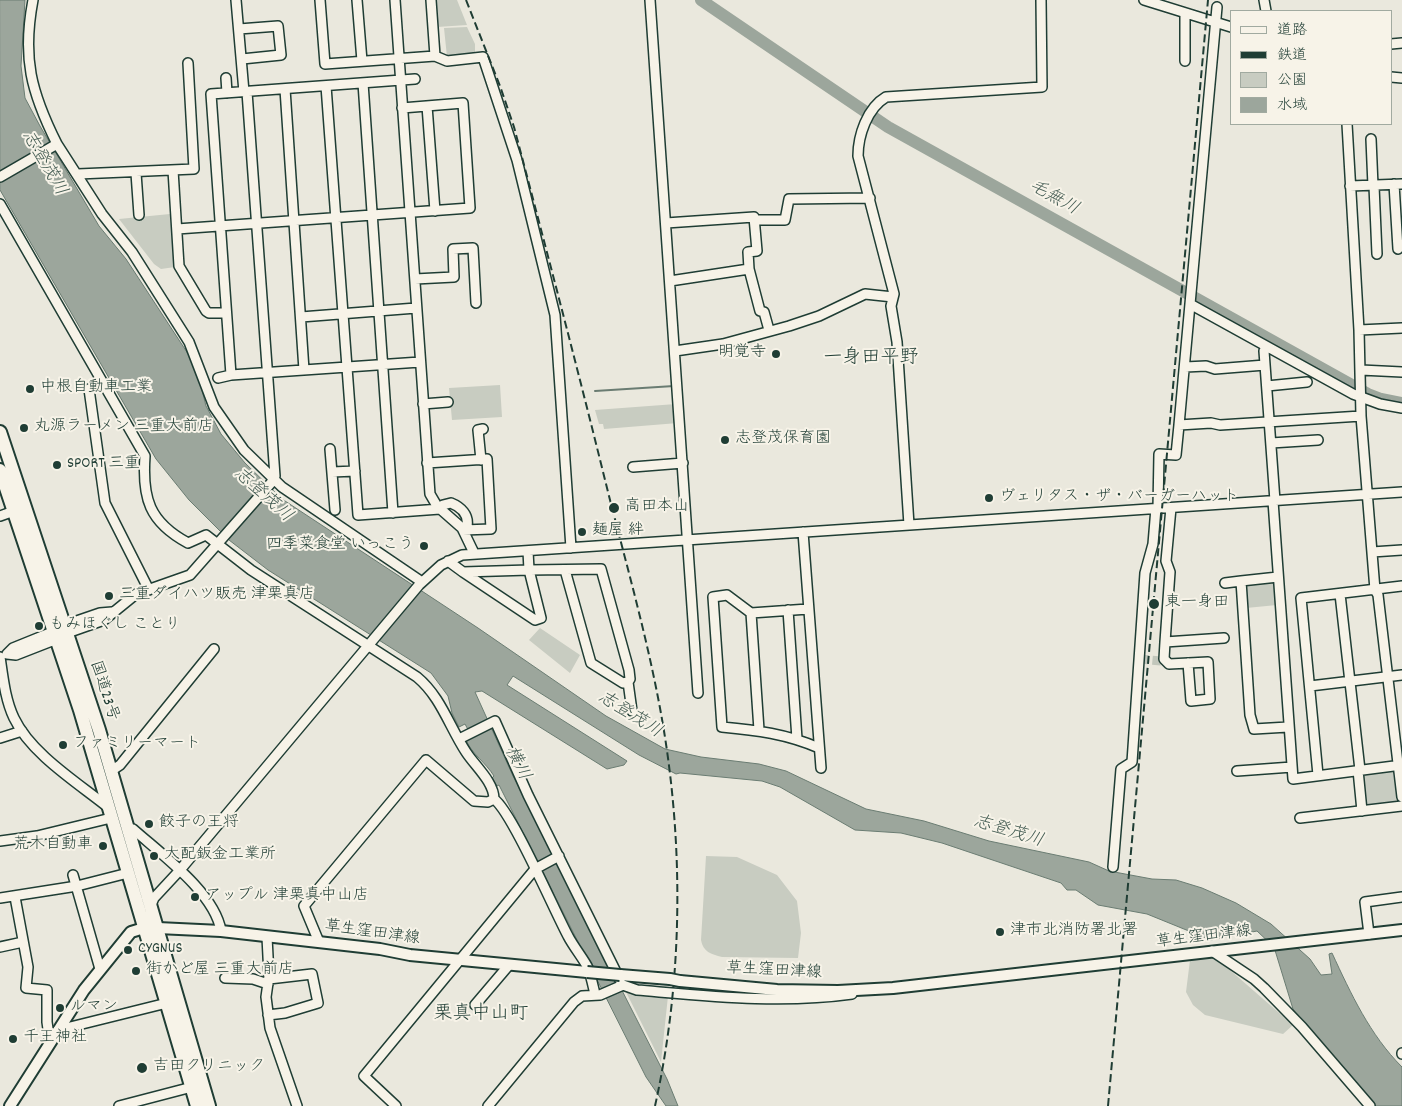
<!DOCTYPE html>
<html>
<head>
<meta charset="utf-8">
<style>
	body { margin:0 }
	#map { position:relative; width:1402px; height:1106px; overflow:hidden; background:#eae8dd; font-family:Dekko,"Klee One",sans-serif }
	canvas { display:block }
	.legend { position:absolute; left:1230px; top:10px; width:162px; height:115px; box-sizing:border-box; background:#f7f3e8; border:1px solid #a1aaa0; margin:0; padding:6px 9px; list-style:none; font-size:15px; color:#1f3d34 }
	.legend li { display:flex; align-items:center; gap:10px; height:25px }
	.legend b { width:25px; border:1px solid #a1aaa0 }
</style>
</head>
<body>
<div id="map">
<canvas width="1402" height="1106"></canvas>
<ul class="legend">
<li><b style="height:6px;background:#f7f3e8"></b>道路</li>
<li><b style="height:6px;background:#1f3d34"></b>鉄道</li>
<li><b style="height:14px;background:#c8ccc1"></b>公園</li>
<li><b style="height:14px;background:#9ca69c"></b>水域</li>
</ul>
</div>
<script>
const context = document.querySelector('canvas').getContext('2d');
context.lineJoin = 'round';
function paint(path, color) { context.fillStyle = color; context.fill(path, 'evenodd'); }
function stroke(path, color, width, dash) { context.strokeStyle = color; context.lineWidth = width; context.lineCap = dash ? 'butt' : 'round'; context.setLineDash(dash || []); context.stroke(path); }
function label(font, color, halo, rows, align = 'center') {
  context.font = font + ' Dekko,"Klee One",sans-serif'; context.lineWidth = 4; context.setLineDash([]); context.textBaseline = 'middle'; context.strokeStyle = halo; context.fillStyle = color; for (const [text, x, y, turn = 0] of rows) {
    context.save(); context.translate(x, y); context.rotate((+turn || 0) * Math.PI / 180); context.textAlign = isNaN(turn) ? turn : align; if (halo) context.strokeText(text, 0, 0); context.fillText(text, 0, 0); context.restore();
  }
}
const green = new Path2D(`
	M435 0H457L467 25 437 27Z
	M467 27 475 44V54L447 57 444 28Z
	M170 214 175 267 161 269 154 264 119 219Z
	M500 385 502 417 452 420 449 388Z
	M676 404 678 423 604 429 603 424H599L595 410Z
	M1271 581 1275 585 1277 605 1246 608 1244 588 1248 583Z
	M540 628 580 655 570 673 529 640Z
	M1390 770 1393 772 1397 803 1364 807 1363 773Z
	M706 856 737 857 777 875 797 901 801 933 798 958 722 957C711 954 703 952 701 940Z
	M1215 957 1293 1025 1283 1034 1205 1015 1193 1005 1186 992 1190 960Z
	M624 988 668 996 661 1062Z`);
const water = new Path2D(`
	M0 0H25L21 66 25 98 40 126 99 226 126 259 196 366 206 406 221 434 245 463 282 499 478 628 606 716 665 749 701 757 759 764 786 771 866 809 924 821 989 841 1089 862 1109 871 1152 879 1176 880 1202 888 1236 903 1271 924 1310 959 1321 975 1332 974 1329 954 1332 953C1351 994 1370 1035 1402 1067V1106H1375L1293 1009 1274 947 1257 931 1211 940 1147 914 1098 905 1076 890H1067L1061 883 942 843 901 833 855 830 780 787 762 781 680 773 676 774 639 755 513 676 507 685 627 761 624 765 607 769 482 691 475 692 513 776 667 1079 678 1106H666L646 1077 499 785 497 786 492 778 494 776C486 763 472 754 466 740L472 737 465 724 459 727 452 713 448 696 431 673 268 570 229 540 189 500 156 459 0 190Z`);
const stream = new Path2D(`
	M595 391 674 386`);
const river = new Path2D(`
	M701 0 888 127 1368 394 1381 399 1402 403`);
const minorTunnel = new Path2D(`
	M1139 659 1161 661`);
const minor = new Path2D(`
	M33 0C22 58 31 92 57 144
	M236 0 244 92
	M320 0 325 64 435 56 447 61 483 57
	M357 0 362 61
	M395 0 430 494 437 506 462 528 474 553
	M431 0 435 56
	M650 0 698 693
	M1144 0 1231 27
	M1264 0 1266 11
	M1185 14V61
	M239 29 278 26 281 55 242 59
	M1391 44 1402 43
	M483 57 517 160 555 315 571 548
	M1391 77 1402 78
	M226 78 227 93
	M363 83 393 513
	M326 86 358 515 440 509 443 505 451 503C461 507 469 515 467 526L463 530
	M285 89 304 370
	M427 106 435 211
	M1347 124 1359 330 1361 416 1375 590 1378 595 1402 797
	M1371 139 1373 186
	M173 170 179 266 206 311 209 313H226
	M136 173 139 215
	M78 174 194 169 188 63
	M0 177 57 144 102 214 132 252 189 342 214 407 244 450 282 487 422 582
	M1394 184 1398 249
	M1350 186 1402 184
	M1374 186 1377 254
	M0 204 145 456C142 498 149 522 188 543L206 535 251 570 417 677C441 697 449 726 466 752 475 766 494 782 494 799L488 802 474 801 426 760 304 906 319 942
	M755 220H785L789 199 870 198
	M666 223 754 217 757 251 748 252 749 269 670 281
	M177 229 470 208 463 103 402 108
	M749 269 760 311 764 312 769 330
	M415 279 454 277 453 249 473 248 476 303
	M1190 304 1353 394 1380 404 1402 408
	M301 317 416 308
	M1359 330 1402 328
	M675 351 723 344 789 326 819 316 865 294 893 297
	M1264 351 1275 501
	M1185 367 1206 366 1215 369 1265 365
	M1361 370 1402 372
	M231 375 211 94 415 79
	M218 378 231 375 420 362
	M1267 386 1307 382
	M89 389 105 503 149 590
	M423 404 448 402
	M1179 425 1217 7
	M1271 443 1318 440
	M330 449 335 510
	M481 460 478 430 483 429
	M427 463 487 459 491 529 463 530
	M633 467 683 463
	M332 472 355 471
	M1273 501 1293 779 1402 765
	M1158 508 1159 454 1176 455 1179 425 1211 423 1220 425 1361 416
	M1171 508 1166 561 1170 572 1165 642 1224 638
	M0 516 14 511
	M909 525 897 342 891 306 894 294 858 156C858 136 867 108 886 97L1042 87 1041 0
	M803 532 821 768
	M528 551 529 570 601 569 629 670 630 679 628 682 623 683 591 663 565 570
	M1372 552 1402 550
	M448 561 463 572
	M529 570 541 618 535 620 463 572Z
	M1278 577 1241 581 1250 715 1254 729 1288 727
	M1225 583 1241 581
	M1340 594 1360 770
	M788 610 797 739
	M751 613 727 595 713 597 722 727C756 730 787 734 819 748
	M65 625 100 613 112 612
	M67 633 104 620 136 594 190 575 271 483 275 476 247 92
	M1165 642 1164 659 1169 664 1208 662 1210 699 1191 701 1188 663
	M7 654 13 648 55 631
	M7 654 16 655 57 639
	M0 657C3 677 5 699 14 718 31 754 78 783 109 808
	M628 682 632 711
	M1310 686 1402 675
	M759 730 751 613 808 609
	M0 738 22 731
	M459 739 495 721 528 795 620 980
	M1358 770 1362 811
	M111 771 120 765 214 649
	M1237 771 1292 767
	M1318 775 1301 598 1402 586
	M494 799C512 812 554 910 568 936 573 946 585 961 588 968 591 976 593 986 595 994
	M1300 818 1402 806
	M133 829C161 854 215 893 221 931
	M0 841 37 836 111 818
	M1113 867 1121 769 1132 762 1145 573 1153 544 1156 508
	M73 875 100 969
	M15 897 28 967 26 988 47 990V1022L50 1043
	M0 898 77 886 128 873
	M151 905 154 898 180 870 419 585 441 565 462 555 1402 492
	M1369 934 1365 902 1402 897
	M267 937 269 976 266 997 270 1028 297 1106
	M0 947 23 942
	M1212 951 1254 979 1264 988 1302 1027 1370 1106
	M225 978 253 979 268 984
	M475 1005 509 965
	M268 1015 285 1013 318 1003 312 974 269 979
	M58 1030 167 1003
	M1402 1053V1054
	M119 1106 192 1087
	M396 1106 364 1076 535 869 559 856
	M488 1106 574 1002 582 996 600 995 623 985 637 990C709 996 780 1004 852 994`);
const major = new Path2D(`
	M620 975 670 979
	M680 981 777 990 838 991 893 988 1402 930
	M10 1106 84 990 131 932 144 928H158L221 931 380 949 410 955 587 972`);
const highway = new Path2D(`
	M0 432 99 730 209 1106
	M0 470 80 710 197 1106`);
const rail = new Path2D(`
	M466 0 500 86 514 127C546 248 578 370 608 492 628 571 651 651 664 731 684 855 682 984 655 1106
	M1108 1106 1208 0`);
const majorBridge = new Path2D(`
	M587 972 620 975
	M670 979 680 981`);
const markers = [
	[776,354,5,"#1f3d34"],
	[30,389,5,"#1f3d34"],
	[24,428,5,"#1f3d34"],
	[725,440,5,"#1f3d34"],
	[57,465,5,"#1f3d34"],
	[989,498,5,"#1f3d34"],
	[614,508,6,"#1f3d34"],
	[582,532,5,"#1f3d34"],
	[424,546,5,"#1f3d34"],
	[109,596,5,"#1f3d34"],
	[1154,604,6,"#1f3d34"],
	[39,626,5,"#1f3d34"],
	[63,745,5,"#1f3d34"],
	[149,824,5,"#1f3d34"],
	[103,846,5,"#1f3d34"],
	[154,856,5,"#1f3d34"],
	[195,897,5,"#1f3d34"],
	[1000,932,5,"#1f3d34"],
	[128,950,5,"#1f3d34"],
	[136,971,5,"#1f3d34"],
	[60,1008,5,"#1f3d34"],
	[13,1039,5,"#1f3d34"],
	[142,1068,6,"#1f3d34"]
];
const poiNames = [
	["明覚寺",766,354,"right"],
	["中根自動車工業",40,389],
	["丸源ラーメン 三重大前店",34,428],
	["志登茂保育園",735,440],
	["SPORT 三重",67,465],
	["ヴェリタス・ザ・バーガーハット",999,498],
	["高田本山",625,508],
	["麺屋 絆",592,532],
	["四季菜食堂 いっこう",414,546,"right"],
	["三重ダイハツ販売 津栗真店",119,596],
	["東一身田",1165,604],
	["もみほぐし ことり",49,626],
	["ファミリーマート",73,745],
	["餃子の王将",159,824],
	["荒木自動車",93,846,"right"],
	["大配鈑金工業所",164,856],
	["アップル 津栗真中山店",205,897],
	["津市北消防署北署",1010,932],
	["CYGNUS",138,950],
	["街かど屋 三重大前店",146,971],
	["ルマン",70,1008],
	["千王神社",23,1039],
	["吉田クリニック",153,1068]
];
const streetNames = [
	["国道23号",103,691,72],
	["草生窪田津線",372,934,8],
	["草生窪田津線",1204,938,-7],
	["草生窪田津線",774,972,3]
];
const waterNames = [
	["志登茂川",43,164,60],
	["毛無川",1053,199,29],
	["志登茂川",262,496,42],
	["志登茂川",629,716,32],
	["横川",516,764,63],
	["志登茂川",1008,833,17]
];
const quarterNames = [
	["一身田平野",871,359],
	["栗真中山町",481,1015]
];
paint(green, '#c8ccc1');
paint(water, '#9ca69c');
stroke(water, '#6a7c72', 1);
stroke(stream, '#6a7c72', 2);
stroke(river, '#9ca69c', 12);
stroke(minorTunnel, '#c1c6bb', 9, [9, 4.5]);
stroke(minor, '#1f3d34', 12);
stroke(major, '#1f3d34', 14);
stroke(highway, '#1f3d34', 16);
stroke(minor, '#f7f3e8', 9);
stroke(major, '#f7f3e8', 10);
stroke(highway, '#f7f3e8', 12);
stroke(rail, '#1f3d34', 2, [8, 4]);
stroke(majorBridge, '#1f3d34', 14, []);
stroke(majorBridge, '#f7f3e8', 10);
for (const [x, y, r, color] of markers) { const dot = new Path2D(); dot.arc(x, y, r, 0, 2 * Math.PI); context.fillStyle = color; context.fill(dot); stroke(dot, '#f7f3e8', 2); }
label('16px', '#1f3d34', '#f7f3e8', poiNames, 'left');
label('16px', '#1f3d34', '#f7f3e8', streetNames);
label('italic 18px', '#445c53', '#f7f3e8', waterNames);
label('19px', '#1f3d34', '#f7f3e8', quarterNames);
</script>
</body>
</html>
